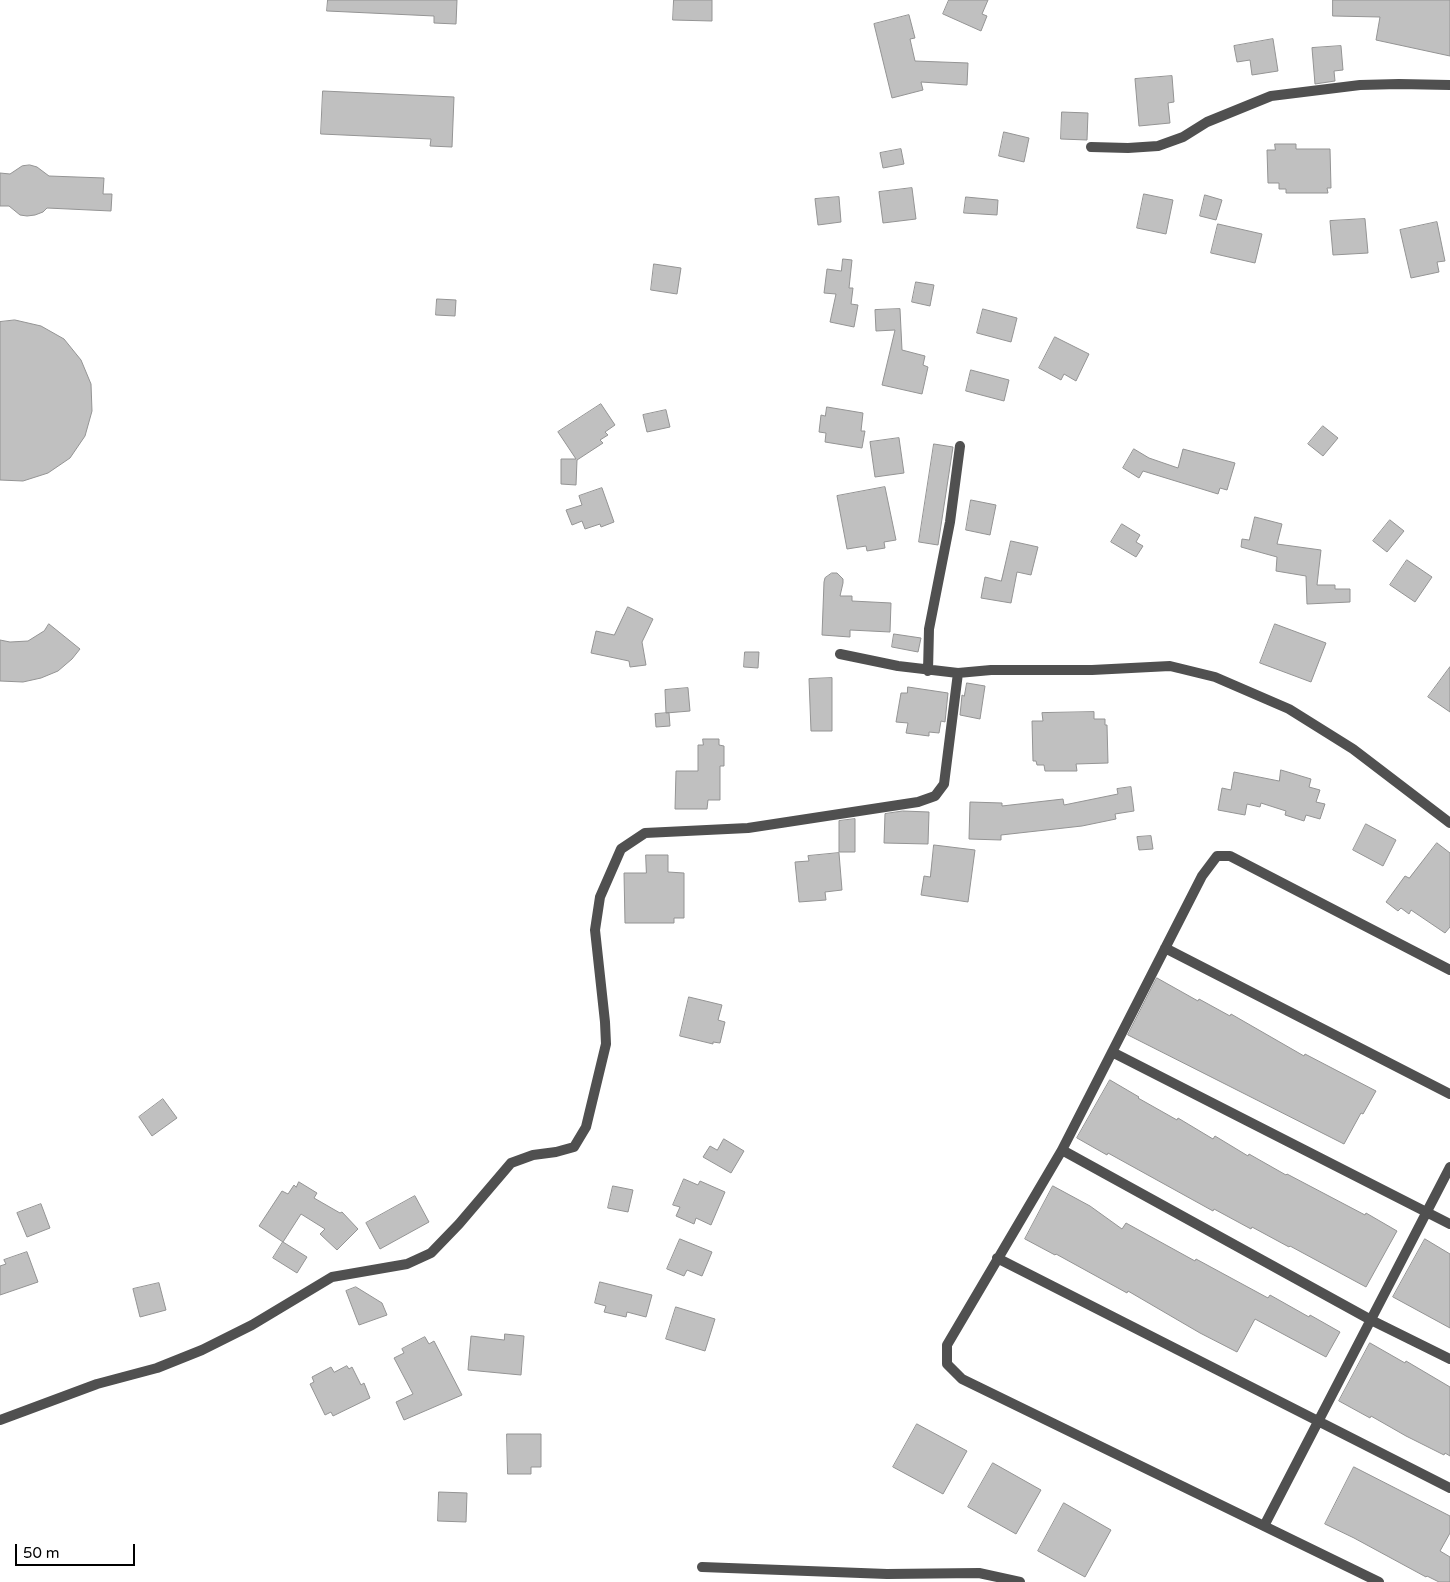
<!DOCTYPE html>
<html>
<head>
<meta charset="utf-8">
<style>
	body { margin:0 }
	#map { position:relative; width:1450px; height:1582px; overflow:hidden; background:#fff; font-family:"Varela Round",sans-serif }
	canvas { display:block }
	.scale { position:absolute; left:15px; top:1544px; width:120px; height:22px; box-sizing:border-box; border:2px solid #000; border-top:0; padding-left:6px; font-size:15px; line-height:18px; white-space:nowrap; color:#000; -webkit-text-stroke:4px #fff; paint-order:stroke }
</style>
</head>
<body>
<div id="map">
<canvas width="1450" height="1582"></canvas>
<div class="scale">50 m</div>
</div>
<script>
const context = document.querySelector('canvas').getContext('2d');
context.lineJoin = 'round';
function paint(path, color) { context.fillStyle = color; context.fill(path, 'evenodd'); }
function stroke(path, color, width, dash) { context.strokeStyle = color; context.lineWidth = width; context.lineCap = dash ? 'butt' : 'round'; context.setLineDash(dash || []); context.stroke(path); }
const building = new Path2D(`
	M328 0H457L456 24 434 23V16L327 11Z
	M674 0H712V21L673 20Z
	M949 0H988L982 14 987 16 981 31 943 14Z
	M1333 0H1450V56L1376 40 1380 17 1333 16Z
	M909 15 915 38 910 39 915 61 968 63 967 85 921 82 923 90 892 98 874 24Z
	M1273 39 1278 71 1252 75 1250 60 1237 62 1234 46Z
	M1341 46 1343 70 1334 71 1335 81 1315 84 1312 48Z
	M1172 76 1174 102 1168 103 1170 123 1139 126 1135 79Z
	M323 91 454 97 452 147 430 146 431 139 321 134Z
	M1062 112 1088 113 1087 140 1061 139Z
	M1004 132 1029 138 1024 162 999 156Z
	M1275 144H1296V149H1330L1331 188H1327L1328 193H1286V189H1279V183H1268L1267 150H1275Z
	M901 149 904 164 883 168 880 153Z
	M30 165 37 167 49 176 104 178 103 194H112L111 211 47 208 43 212 35 215 27 216 20 215 9 206H0V173L10 174 22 166Z
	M912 188 916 219 883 223 879 192Z
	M1144 194 1173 200 1166 234 1137 228Z
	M1205 195 1222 200 1216 220 1200 216Z
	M839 197 841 222 818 225 815 199Z
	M966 197 998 200 997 215 964 213Z
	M1365 219 1368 253 1333 255 1330 221Z
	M1437 222 1445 261 1437 262 1439 272 1411 278 1400 230Z
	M1218 224 1262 234 1255 263 1211 253Z
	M843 259 852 260 849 288H853L851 304 858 305 854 327 830 322 836 294 824 293 827 269 841 271Z
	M654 264 681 268 677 294 651 290Z
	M916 282 934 285 930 306 912 302Z
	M437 299 456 300 455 316 436 315Z
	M900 309 902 350 925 356 923 365 928 367 922 394 882 385 895 330 876 331 875 310Z
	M983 309 1017 318 1011 342 977 333Z
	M15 320 41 326 64 339 81 360 91 384 92 411 85 436 70 458 48 473 23 481 0 480V322Z
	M1055 337 1089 354 1076 381 1064 374 1061 380 1039 368Z
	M971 370 1009 380 1004 401 966 391Z
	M601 404 615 425 605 432 608 435 600 440 603 443 577 460 576 485 561 484V459H576L558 432Z
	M827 407 863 413 861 431H865L862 448 825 442 826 433 819 432 821 415 825 416Z
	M666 410 670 427 647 432 643 415Z
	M1323 426 1338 438 1323 456 1308 444Z
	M899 438 904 473 875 477 870 442Z
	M934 444 953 447 938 545 919 542Z
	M1134 449 1149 458 1178 468 1183 449 1235 463 1227 490 1220 488 1218 494 1143 471 1139 478 1123 468Z
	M885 487 896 540 884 542 885 548 867 551 866 546 847 549 837 496Z
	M602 488 614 522 601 527 600 524 585 529 582 521 572 525 566 510 582 505 579 496Z
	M971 500 996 505 990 535 966 530Z
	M1255 517 1282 524 1277 544 1321 550 1317 585H1335V589H1350V602L1307 604 1306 576 1276 571 1277 557 1241 547 1242 539 1249 540Z
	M1390 520 1404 531 1387 552 1373 541Z
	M1122 524 1140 535 1136 542 1143 546 1136 557 1111 542Z
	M1011 541 1038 547 1031 575 1017 572 1011 603 981 598 985 577 1001 581Z
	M1407 560 1432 577 1415 602 1390 585Z
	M832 573H837L843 579V583L840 596H852V601L891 603 890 632 850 630V637L822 635 824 582 825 578Z
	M628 607 653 619 642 642 646 665 630 667 629 661 591 653 596 631 614 635Z
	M49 624 80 649 72 659 58 671 41 678 23 682 0 681V640L10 642 28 641 44 631Z
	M1275 624 1326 643 1311 682 1260 663Z
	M894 634 921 638 918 652 892 647Z
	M745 652H759L758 668 744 667Z
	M1450 667V712L1428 697Z
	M832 678V731H811L809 679Z
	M967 683 985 686 980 719 960 715 962 695 964 696Z
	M908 687 948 693 945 722 941 721 939 733 929 732V736L906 733 908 723 896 722 901 693H907Z
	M688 688 690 711 666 713 665 690Z
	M1094 712V719H1105V725H1107L1108 763 1076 764 1077 771H1045L1044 765H1037L1036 761H1033L1032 721H1043L1042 713Z
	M669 713 670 726 656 727 655 714Z
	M703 739H719V745L724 746V766H720V800H708L707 809H675L676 771H698V745H703Z
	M1281 770 1311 779 1309 787 1320 790 1316 802 1325 804 1320 819 1306 815 1304 821 1285 815 1286 811 1261 803 1260 807 1247 804 1245 815 1218 810 1222 788 1231 790 1234 772 1279 781Z
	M1131 787 1134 811 1115 814 1116 819 1082 826 1001 835V840L969 839 970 802 1002 803V806L1063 799 1064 805 1118 794 1117 789Z
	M903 811 929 812 928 844 884 843 885 814Z
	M855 819V852H839V821Z
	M1366 824 1396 840 1383 866 1353 850Z
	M1151 836 1153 849 1139 850 1137 837Z
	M1437 843 1450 853V927L1445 933 1411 910 1409 914 1401 908 1398 911 1386 902 1405 876 1409 878Z
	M934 845 975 850 968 902 921 895 924 876 930 877Z
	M839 853 842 890 825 892 826 900 799 902 795 862 809 861 808 856Z
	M646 855H668V872L684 873V918H674V923H625L624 873H646Z
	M1157 978 1198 1001 1199 999 1230 1016 1231 1014 1304 1056 1305 1054 1376 1091 1363 1114 1361 1113 1344 1144 1128 1035Z
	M689 997 722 1005 718 1020 725 1022 720 1043 713 1042V1044L680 1036Z
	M1110 1080 1139 1097 1138 1098 1177 1120 1178 1118 1213 1139 1215 1136 1248 1156 1249 1154 1286 1175 1287 1174 1365 1215 1366 1213 1397 1231 1366 1287 1290 1246 1289 1247 1252 1227 1251 1229 1214 1209 1213 1211 1108 1153 1107 1155 1077 1138Z
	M163 1099 177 1118 152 1136 139 1117Z
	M724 1139 744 1151 731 1173 703 1157 710 1146 717 1150Z
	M684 1179 698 1185 700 1181 725 1192 711 1225 696 1218 694 1224 676 1216 680 1207 673 1205Z
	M299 1182 317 1193 314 1198 340 1213 342 1212 358 1229 337 1250 320 1234 325 1229 301 1214 283 1242 259 1226 282 1191 288 1194 294 1185 296 1187Z
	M613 1186 633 1190 628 1212 608 1208Z
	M1053 1186 1090 1206 1122 1229 1126 1223 1195 1261 1196 1259 1268 1298 1270 1295 1309 1317 1310 1315 1340 1332 1326 1357 1255 1319 1237 1352 1200 1333 1128 1291 1127 1293 1056 1254 1055 1255 1025 1239Z
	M415 1196 429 1222 380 1249 366 1223Z
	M41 1204 50 1228 27 1237 17 1213Z
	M680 1239 712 1252 702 1276 687 1270 684 1276 667 1269Z
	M1425 1239 1450 1254V1328L1393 1297Z
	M283 1242 307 1257 297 1273 273 1258Z
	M27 1252 38 1282 0 1295V1266L6 1264 4 1260Z
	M600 1282 652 1295 646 1317 627 1312 626 1317 604 1312 606 1306 595 1303Z
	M159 1283 166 1310 140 1317 133 1289Z
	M356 1287 382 1303 387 1315 359 1325 346 1291Z
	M676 1307 715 1319 705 1351 666 1339Z
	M505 1334 524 1336 521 1375 468 1370 471 1336 504 1340Z
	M425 1337 429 1344 434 1341 462 1395 404 1420 396 1402 413 1394 394 1358 404 1353 402 1349Z
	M1370 1343 1405 1363 1406 1361 1450 1387V1456L1445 1453 1444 1455 1406 1436 1371 1416 1370 1418 1339 1401Z
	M347 1366 349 1369 352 1367 361 1385 364 1383 370 1398 333 1416 331 1412 325 1415 310 1384 314 1382 312 1377 331 1367 334 1372Z
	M917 1424 967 1451 943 1494 893 1467Z
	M507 1434H541V1467H531V1474H508Z
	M993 1463 1041 1490 1016 1534 968 1507Z
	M1354 1467 1450 1516V1533L1440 1551 1450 1557V1582H1439L1427 1576 1426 1577 1354 1538 1325 1524Z
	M439 1492 467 1493 466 1522 438 1521Z
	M1064 1503 1111 1530 1085 1577 1038 1551Z`);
const minor = new Path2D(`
	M1091 147 1128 148 1158 146 1183 137 1207 122 1271 96 1360 85 1399 84 1450 85
	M840 654 898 666 958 673 991 670H1092L1170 666 1215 677 1289 709 1353 749 1450 823
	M928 671 929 629 950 522 960 446
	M1165 948 1450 1094
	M1112 1052 1450 1224
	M1062 1150 1371 1320 1450 1359
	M997 1258 1450 1488
	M0 1420 97 1384 157 1368 202 1350 252 1325 332 1277 407 1264 431 1253 459 1224 511 1163 533 1155 556 1152 574 1147 586 1127 606 1044 605 1022 595 930 600 897 621 849 645 833 748 828 918 802 935 796 944 784 958 673
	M1264 1526 1450 1167
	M702 1567 887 1574 979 1573 1020 1582
	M1379 1582 962 1379 947 1364V1345L1062 1150 1202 876 1217 856H1230L1450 970`);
paint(building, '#c0c0c0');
stroke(building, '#949494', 1);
stroke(minor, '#505050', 10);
</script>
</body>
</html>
